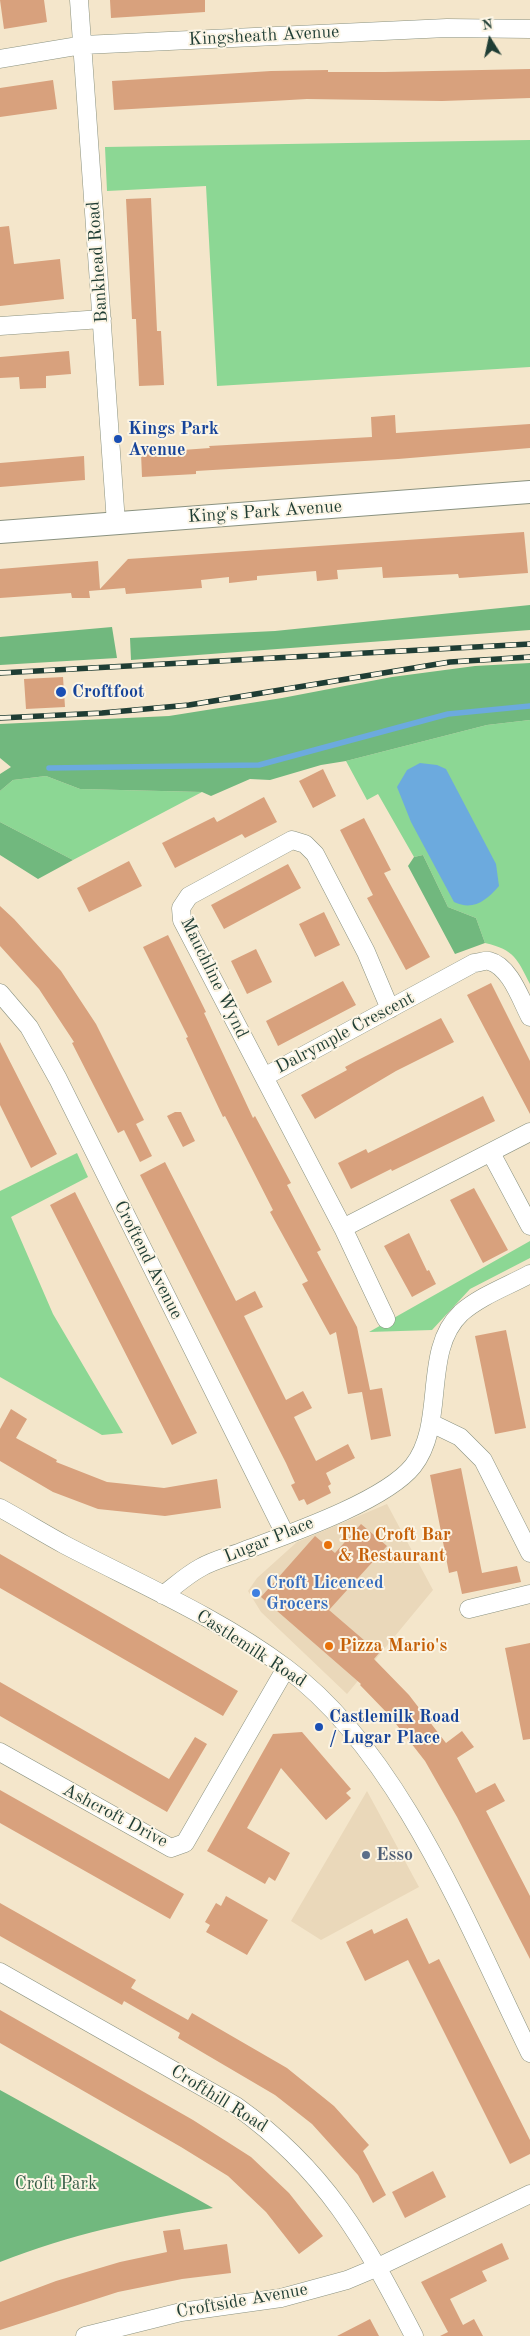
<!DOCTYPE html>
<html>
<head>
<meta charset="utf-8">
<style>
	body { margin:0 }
	#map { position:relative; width:530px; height:2336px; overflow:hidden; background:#f4e6cb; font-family:"Old Standard TT",serif }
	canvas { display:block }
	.north { position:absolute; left:465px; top:15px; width:50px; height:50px; -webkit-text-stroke:4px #fcf5e5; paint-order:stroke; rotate:350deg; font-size:14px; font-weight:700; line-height:20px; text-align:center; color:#1f3d34 }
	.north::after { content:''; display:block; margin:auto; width:18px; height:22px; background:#1f3d34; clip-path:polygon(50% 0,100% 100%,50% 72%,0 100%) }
</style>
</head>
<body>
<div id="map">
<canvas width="530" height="2336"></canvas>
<div class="north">N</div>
</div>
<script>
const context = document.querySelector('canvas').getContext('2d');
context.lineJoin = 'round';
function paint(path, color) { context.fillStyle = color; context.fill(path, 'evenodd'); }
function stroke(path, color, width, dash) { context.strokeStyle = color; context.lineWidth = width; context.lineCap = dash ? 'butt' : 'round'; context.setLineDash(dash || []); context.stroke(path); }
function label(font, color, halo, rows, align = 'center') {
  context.font = font + ' "Old Standard TT",serif'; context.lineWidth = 4; context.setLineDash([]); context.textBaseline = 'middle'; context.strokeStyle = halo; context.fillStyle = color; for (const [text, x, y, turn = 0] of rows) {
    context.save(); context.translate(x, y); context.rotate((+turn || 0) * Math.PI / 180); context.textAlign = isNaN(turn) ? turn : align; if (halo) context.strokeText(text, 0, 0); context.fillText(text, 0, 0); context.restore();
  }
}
const built = new Path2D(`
	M387 1504 433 1590 347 1694 261 1612 248 1591 257 1578 297 1542Z
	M367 1791 419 1887 321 1940 291 1921Z`);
const green = new Path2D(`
	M530 140V367L217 386 206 186 107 191 105 147Z
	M530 720V984C517 959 515 950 485 943L476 918 448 907 423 855 414 857 378 794 367 800 346 761 487 725Z
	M46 776 80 789 202 792 73 860 0 822V791L13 780Z
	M77 1153 88 1177 11 1217 53 1314 123 1433 102 1435 0 1377V1191Z
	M530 1241V1258L470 1289 432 1330 369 1332Z`);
const forest = new Path2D(`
	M530 605V630L131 660 130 638 275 631Z
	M112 627 117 658 0 665V637Z
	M530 663V720L487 725 346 761 321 765 270 780 250 779 211 796 202 792 80 789 46 776 13 780 0 791V774L11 767 0 758V724L169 716 282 698 392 677 475 666Z
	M0 822 73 860 38 879 0 855Z
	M423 855 448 907 476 918 485 943 455 954 408 866 414 857Z
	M0 2090 190 2195 213 2208C138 2220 71 2234 0 2262Z`);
const water = new Path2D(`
	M420 763 437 765 446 769 496 864 499 886C486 901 473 911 454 902L411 822 397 787 407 770Z`);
const stream = new Path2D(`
	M49 768 259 765 448 714 530 706`);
const building = new Path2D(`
	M0 0H44L47 22 4 29Z
	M110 0H205V12L111 18Z
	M530 69V98L442 101 307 99 114 110 112 81 271 71 328 70V72H385Z
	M53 80 57 109 0 117V88Z
	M151 198 157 331H161L164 385 139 386 136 319H132L126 199Z
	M9 226 14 264 60 259 64 299 0 306V227Z
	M69 351 71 374 46 376V388L20 389 19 377 0 378V357Z
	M395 415 396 433 530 424V448L398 459 196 471V474L142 477 141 453 210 448 209 446 372 437 371 417Z
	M84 456 85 480 0 487V463Z
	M524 532 528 573 459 578 458 574 383 578 382 567 337 570 338 579 317 581 316 571 257 576V580L229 583V577L201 580 202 588 126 594 125 588 89 591 90 598H72L71 593 0 598V569L98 561 100 589 128 559Z
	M63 677 65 707 26 709 24 679Z
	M323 769 336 796 313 808 299 781Z
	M264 797 277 822 245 838 242 834 175 868 162 843 214 817 217 822Z
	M364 818 391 870 384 873 430 957 406 970 367 898 373 895 340 830Z
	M129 861 142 886 89 912 77 888Z
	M288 864 301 888 224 929 211 905Z
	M0 906 14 919 61 971 96 1024 144 1120 136 1124 152 1156 140 1162 124 1130 118 1133 72 1043 74 1042 39 989 0 946Z
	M324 912 340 945 315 957 299 924Z
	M168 935 206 1012 204 1013 253 1118 255 1116 291 1183 287 1185 321 1250 317 1252 357 1327 370 1390 382 1388 391 1436 371 1440 362 1392 348 1394 336 1332 330 1335 302 1284 308 1281 270 1212 273 1210 225 1116 223 1117 186 1038 188 1037 143 947Z
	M256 949 272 982 247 994 231 961Z
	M343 981 356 1005 278 1046 266 1021Z
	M491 983 530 1061V1114L467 995Z
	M441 1018 454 1042 396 1071 315 1119 301 1095 347 1070 345 1067 356 1061Z
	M0 1042 57 1154 31 1168 0 1105Z
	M483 1096 495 1121 392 1171 391 1169 351 1189 338 1163 366 1149 368 1153Z
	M175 1112H181L195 1141 183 1147 167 1116Z
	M165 1162 236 1301 255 1291 263 1307 244 1316 286 1400 303 1391 312 1408 294 1417 316 1461 348 1444 355 1458 326 1473 331 1484 328 1486 331 1493 307 1505 304 1499 299 1501 291 1485 295 1483 286 1463 140 1175Z
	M474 1188 508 1250 483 1263 450 1200Z
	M75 1192 197 1433 172 1445 50 1205Z
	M409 1233 427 1271 429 1270 436 1284 412 1297 384 1246Z
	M506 1330 526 1428 495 1434 475 1336Z
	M11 1409 27 1419 16 1438 57 1460 56 1462 107 1482 164 1488 217 1479 221 1508 165 1516 98 1509 53 1492 0 1461V1429Z
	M461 1468 482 1573 517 1566 521 1582 462 1594 457 1571 449 1573 430 1475Z
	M361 1524 387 1546 329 1610 379 1653 374 1659 409 1695 446 1743 462 1731 474 1747 457 1758 476 1793 495 1783 505 1801 486 1811 530 1896V1959L457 1817 425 1761 389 1715 360 1685 361 1684 261 1597 315 1536 335 1553Z
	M0 1554 238 1691 223 1716 0 1588Z
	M530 1643V1739L523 1740 505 1648Z
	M0 1682 169 1779 195 1737 207 1744 167 1812 0 1716Z
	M302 1732 351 1789 346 1793 351 1798 326 1820 281 1768 247 1828 290 1853 275 1881 269 1877 265 1884 207 1851 273 1734Z
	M0 1790 184 1894 170 1919 0 1823Z
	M226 1896 268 1920 247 1955 206 1932 210 1925 205 1922 216 1903 221 1906Z
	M0 1903 136 1980 131 1988 188 2020 192 2013 287 2068 334 2106 369 2145 363 2151 386 2195 373 2203 358 2175 312 2124 275 2095 178 2038 180 2033 124 2001 122 2005 0 1936Z
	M407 1918 429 1964 439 1959 530 2140V2154L510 2164 408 1960 365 1981 346 1942 372 1929 374 1934Z
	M0 2010 193 2120 251 2157 289 2193 323 2236 299 2254 266 2212 228 2176 181 2147 0 2043Z
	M433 2171 446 2197 405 2218 392 2192Z
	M180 2229 184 2250 227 2244 231 2273 182 2279 118 2292 0 2330V2302L56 2281 120 2262 167 2252 163 2231Z
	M502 2243 509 2259 482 2271 487 2281 450 2299 463 2325 474 2319 483 2336H440L448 2332 421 2282Z
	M370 2319 379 2336H337Z`);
const minor = new Path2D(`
	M79 0 116 523
	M0 59 83 45 447 28 530 29
	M0 326 102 319
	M0 993 29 1027 58 1079 285 1534
	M264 1077 182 920 181 908 189 896 292 840 305 844 315 854 366 952 390 1009
	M491 1153 530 1226
	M343 1228 530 1132
	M386 1319 343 1228 264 1077 474 963C478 963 485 960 489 961 510 966 521 1000 530 1017
	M431 1423 460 1437 483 1460 530 1553
	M0 1508C22 1520 43 1533 65 1545 140 1584 219 1618 286 1668 400 1752 469 1929 530 2053
	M163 1595C175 1586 187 1575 200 1568 213 1560 231 1556 246 1550 289 1534 385 1501 413 1466 447 1423 421 1351 461 1313 480 1296 508 1286 530 1274
	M469 1609 530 1594
	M0 1752 171 1848 185 1843 286 1668
	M0 1972 236 2106C326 2170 364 2240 414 2336
	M85 2336 181 2312 281 2298 347 2280 378 2267 530 2194`);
const major = new Path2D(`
	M0 532 530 492`);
const rail = new Path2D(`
	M0 673 530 644
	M0 718 102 713 189 705 450 662 530 657`);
const markers = [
	[118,439,5,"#1a4fb4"],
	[61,692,6,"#1a4fb4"],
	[328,1545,5,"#e8710a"],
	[256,1593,5,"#3f7fe0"],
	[329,1646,5,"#e8710a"],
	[319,1727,5,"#1a4fb4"],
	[366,1855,5,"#5c6f8a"]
];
const streetNames = [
	["Kingsheath Avenue",264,36,-3],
	["Bankhead Road",98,262,-94],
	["King's Park Avenue",265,512,-4],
	["Mauchline Wynd",214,978,64],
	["Dalrymple Crescent",345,1033,-28],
	["Croftend Avenue",148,1260,63],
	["Lugar Place",269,1540,-22],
	["Castlemilk Road",251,1649,33],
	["Ashcroft Drive",115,1816,28],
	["Crofthill Road",219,2099,32],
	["Croftside Avenue",242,2301,-10]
];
const transitNames = [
	["Kings Park",128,429],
	["Avenue",128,450],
	["Croftfoot",72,692],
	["Castlemilk Road",329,1717],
	["/ Lugar Place",329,1738]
];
const foodNames = [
	["The Croft Bar",338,1535],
	["& Restaurant",338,1556],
	["Pizza Mario's",339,1646]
];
const shopNames = [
	["Croft Licenced",266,1583],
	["Grocers",266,1604]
];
const serviceNames = [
	["Esso",376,1855]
];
const parkNames = [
	["Croft Park",56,2184]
];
paint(built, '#ead8ba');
paint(green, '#8cd794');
paint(forest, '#71b87e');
paint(water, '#6caade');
stroke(stream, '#6caade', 5.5);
paint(building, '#d8a17d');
stroke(minor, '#8a9280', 19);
stroke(major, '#8a9280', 24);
stroke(minor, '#fff', 18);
stroke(major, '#fff', 22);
stroke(rail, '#1f3d34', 5.5);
stroke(rail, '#fcf5e5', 4, [11]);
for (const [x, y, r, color] of markers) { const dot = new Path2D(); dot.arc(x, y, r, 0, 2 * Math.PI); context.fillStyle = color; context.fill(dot); stroke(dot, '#fcf5e5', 2); }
label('18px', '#1f3d34', '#fcf5e5', streetNames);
label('bold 18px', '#164399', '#fcf5e5', transitNames, 'left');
label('bold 18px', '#c56008', '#fcf5e5', foodNames, 'left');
label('bold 18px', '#366cbe', '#fcf5e5', shopNames, 'left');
label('bold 18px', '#4e5e75', '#fcf5e5', serviceNames, 'left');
label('18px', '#355c47', '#fcf5e5', parkNames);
</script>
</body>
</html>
